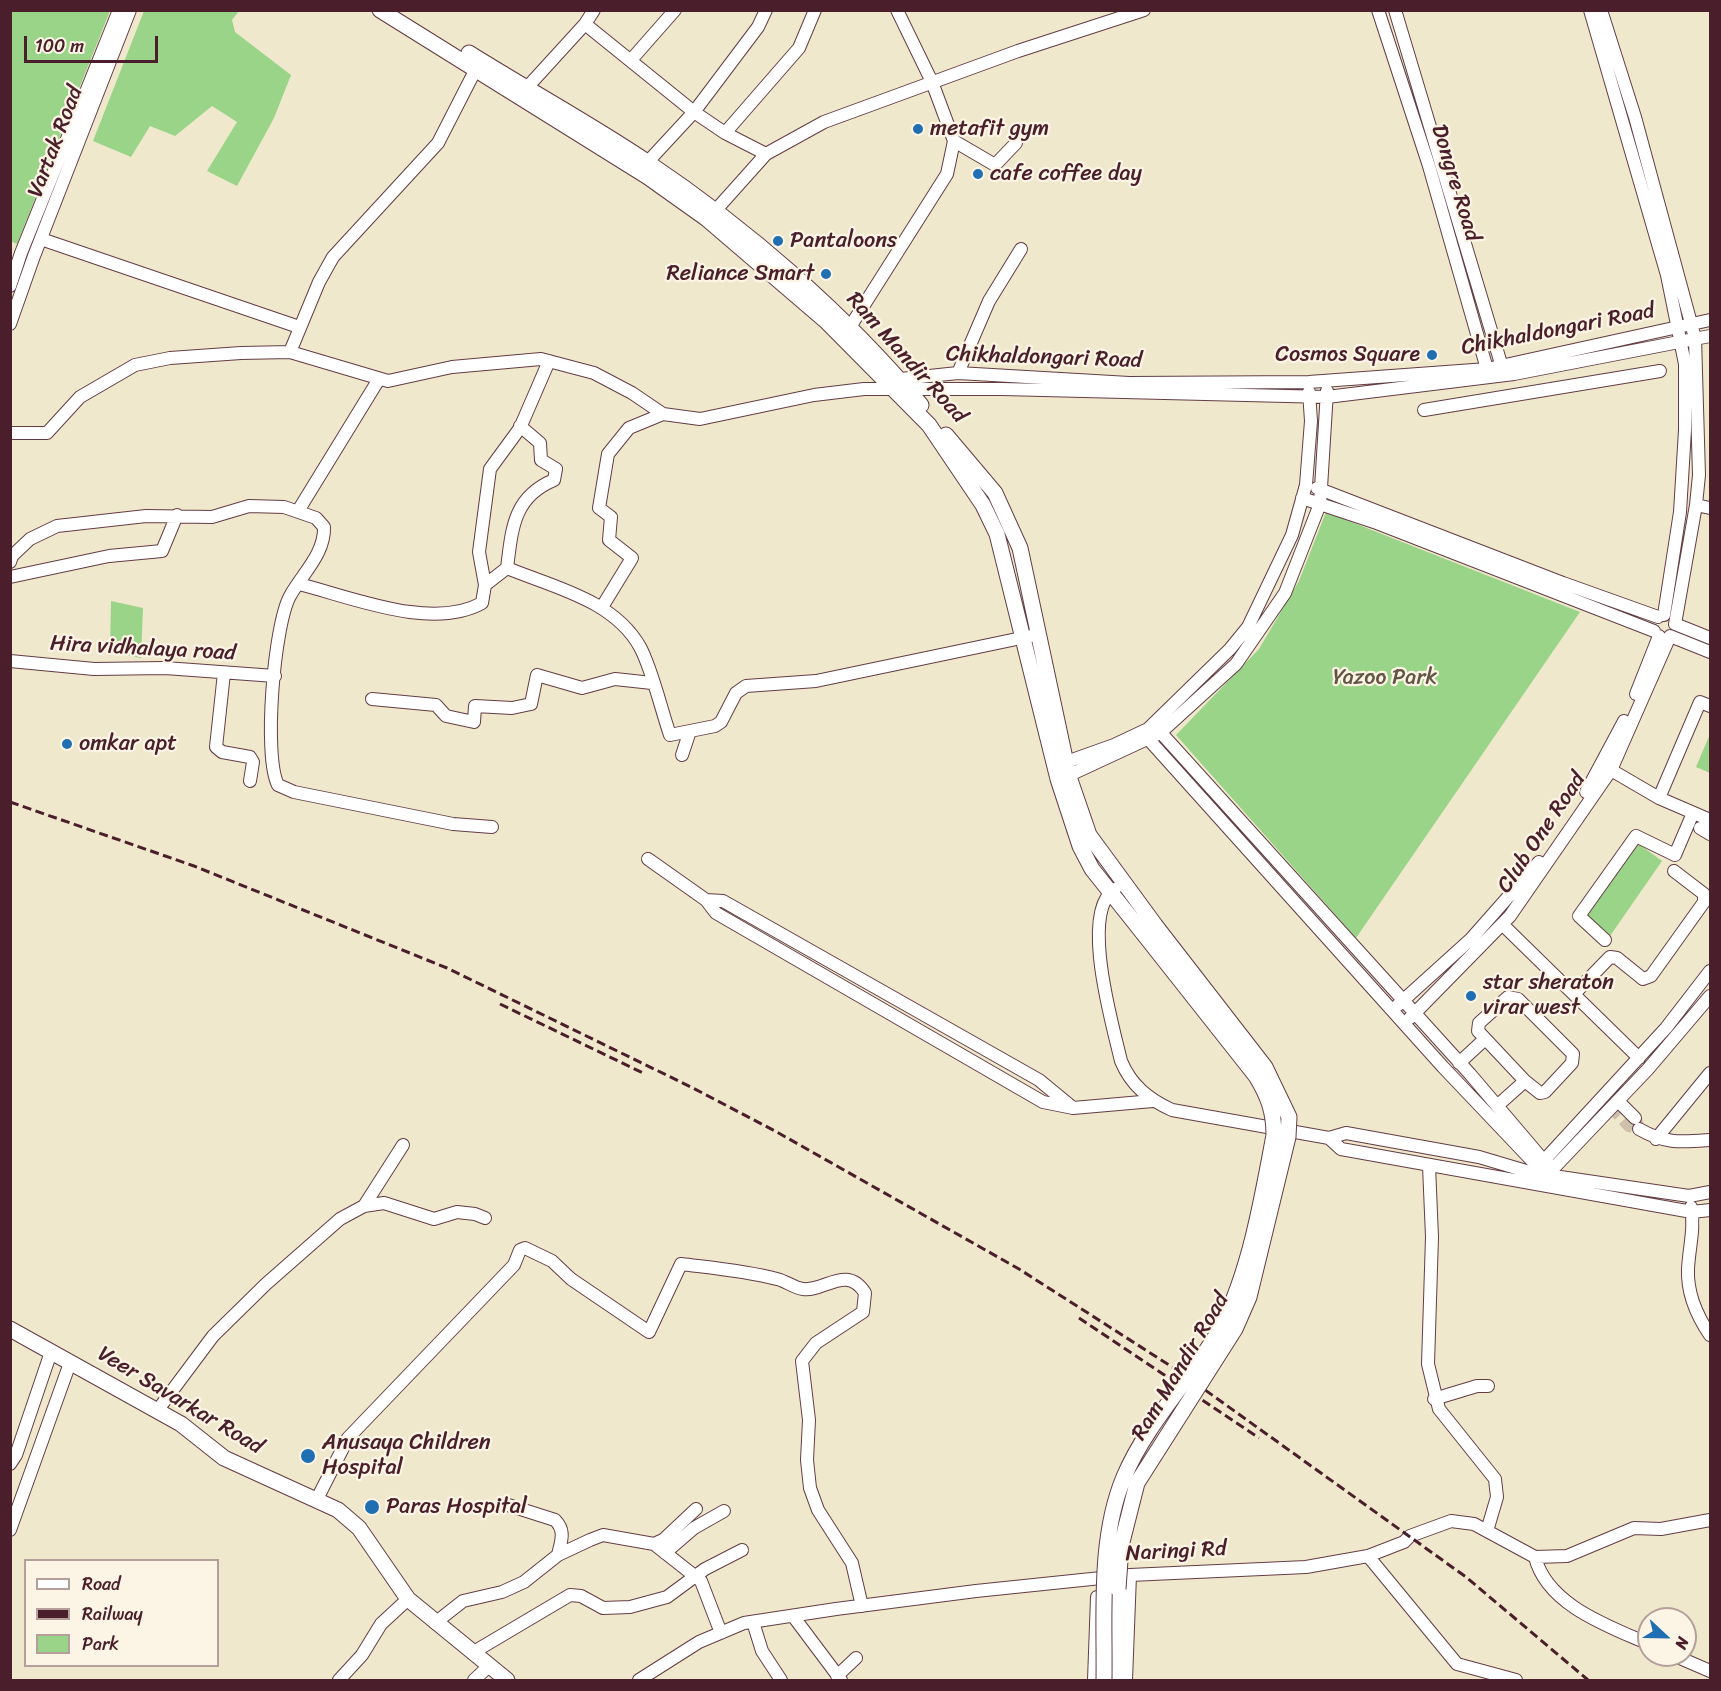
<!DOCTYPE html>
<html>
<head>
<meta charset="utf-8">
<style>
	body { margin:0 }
	#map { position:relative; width:1721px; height:1691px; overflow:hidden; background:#f0e8cc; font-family:Sriracha,sans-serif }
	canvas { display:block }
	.frame { position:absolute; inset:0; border:12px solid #4a1f2b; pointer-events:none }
	.legend { position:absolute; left:24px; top:1559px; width:195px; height:108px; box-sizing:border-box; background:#fcf5e5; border:2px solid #b59f9b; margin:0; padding:8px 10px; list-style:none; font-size:18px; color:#4a1f2b }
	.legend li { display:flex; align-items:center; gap:12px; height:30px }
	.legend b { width:30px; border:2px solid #b59f9b }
	.north { position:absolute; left:1637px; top:1607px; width:60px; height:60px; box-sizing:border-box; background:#fcf5e5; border:2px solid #b59f9b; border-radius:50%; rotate:112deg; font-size:16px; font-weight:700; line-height:24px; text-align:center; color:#4a1f2b }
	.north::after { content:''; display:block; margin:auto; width:21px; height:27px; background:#1f6fb2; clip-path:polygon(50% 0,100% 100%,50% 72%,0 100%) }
	.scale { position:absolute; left:24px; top:36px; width:134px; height:27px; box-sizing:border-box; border:3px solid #4a1f2b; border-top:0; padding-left:8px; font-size:18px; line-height:21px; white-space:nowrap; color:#4a1f2b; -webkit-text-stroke:4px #fcf5e5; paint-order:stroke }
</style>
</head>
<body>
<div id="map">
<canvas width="1721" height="1691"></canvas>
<div class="frame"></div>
<ul class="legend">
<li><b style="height:8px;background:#fff"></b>Road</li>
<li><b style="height:8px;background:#4a1f2b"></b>Railway</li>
<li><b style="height:16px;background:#99d488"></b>Park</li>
</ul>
<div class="north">N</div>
<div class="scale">100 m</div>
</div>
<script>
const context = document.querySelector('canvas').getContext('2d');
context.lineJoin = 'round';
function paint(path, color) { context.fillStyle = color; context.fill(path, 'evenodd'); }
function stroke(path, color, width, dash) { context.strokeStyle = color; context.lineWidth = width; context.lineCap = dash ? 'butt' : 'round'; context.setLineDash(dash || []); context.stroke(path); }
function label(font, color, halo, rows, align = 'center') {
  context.font = font + ' Sriracha,sans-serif'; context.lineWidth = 4.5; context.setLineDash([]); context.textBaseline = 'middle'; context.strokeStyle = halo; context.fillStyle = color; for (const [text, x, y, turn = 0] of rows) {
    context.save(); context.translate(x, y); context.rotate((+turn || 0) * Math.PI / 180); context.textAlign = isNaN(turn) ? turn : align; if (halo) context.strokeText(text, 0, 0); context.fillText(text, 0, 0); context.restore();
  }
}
const green = new Path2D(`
	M11 10 110 11 17 244 10 241Z
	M144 11H239L232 20 235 32 291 75 274 118 237 186 207 171 237 122 212 106 175 136 150 126 131 157 93 141Z
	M1326 512 1580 612 1356 938 1176 735 1259 649 1299 581Z
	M111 601 143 608 141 658 110 652Z
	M1710 734V773L1696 767Z
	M1636 842 1662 861 1610 936 1584 915Z`);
const minorTunnel = new Path2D(`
	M1611 1107 1629 1126 1639 1129 1636 1119`);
const minor = new Path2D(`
	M1378 10 1429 166 1487 369
	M1395 10 1502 367
	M1590 10 1667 275 1685 364V430L1680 512 1664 615
	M1601 10 1635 117 1695 338 1699 475 1696 505 1675 624 1710 638
	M585 24 694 112 725 133 766 154
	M631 60 675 10
	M522 93 585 24 594 10
	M725 133 799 48 815 10
	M954 141 995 165 1016 143
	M643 167 694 112 758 27 766 10
	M715 211 766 154 824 122 1018 51 1144 10
	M41 239 299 327
	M10 286 21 253 119 10
	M10 324 34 256 130 10
	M850 327 947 174 954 141 932 82 897 10
	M290 352 319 282 333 257 438 143 480 61
	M958 373 989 301 1021 249
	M891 380 958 373 1129 383 1309 382 1487 369 1710 320
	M1424 410 1660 371
	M10 433H47L80 397 135 365 170 358 241 353 290 352 388 381 452 367 541 359 594 373 632 393 663 414 700 419 814 395 864 389H1002L1327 397 1514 374 1710 336
	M1317 488 1563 583 1658 617
	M1302 498 1374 522 1654 631
	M1696 505 1710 508
	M298 511 379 379
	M10 562 12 556 30 539 57 526 146 516 212 517 249 506 284 507 316 518 324 527C325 554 302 574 290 596 274 625 263 756 278 785L294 792 453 824 492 827
	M507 568C512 529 513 497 554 480L556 469 541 460 540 443 520 426
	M10 577 109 556 162 551 177 515
	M299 584C351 597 432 631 482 603L485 585 479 552 490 469 520 428 549 361
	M485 585 507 568C553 587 614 600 640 647 652 669 661 709 670 735L715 726 721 722 736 693 746 686 816 681 1031 636
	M602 607 632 558 609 540 611 517 599 508 608 454 629 428 663 414
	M10 661 94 669 165 668 275 676
	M224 673 216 747 222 752 250 757 253 762 250 781
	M1636 694 1659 636
	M372 699 436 705 446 716 474 722 475 706 512 708 531 704 537 675 582 688 615 679 652 683
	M1153 724 1470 1074 1544 1161 1554 1168
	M1142 732 1443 1067 1538 1167 1549 1172
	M682 755 690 731
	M1058 765 1114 745 1148 729 1230 649 1248 627 1292 535 1306 485 1311 421 1309 392
	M1611 770 1659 798 1710 820
	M1061 779 1160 733 1236 664 1285 593 1320 504 1327 391
	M1586 792 1624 721
	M1659 798 1700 702 1710 706
	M1700 828 1710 834
	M648 859 706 900 716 913 1043 1102 1073 1108 1153 1101
	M1115 889C1079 911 1113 1026 1121 1061 1131 1085 1148 1099 1172 1110L1329 1138 1341 1149 1692 1212 1710 1210
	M706 900 723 901 1039 1080 1073 1108
	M1502 924 1639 1058
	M1605 940 1579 916 1636 836 1675 855 1693 813
	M1574 994 1610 957 1617 958 1643 979 1651 976 1704 902V894L1674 871
	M1508 997 1518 999 1573 1054 1572 1063 1545 1092 1540 1093 1525 1081 1478 1031 1479 1023Z
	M1398 1005 1471 939 1539 862
	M1410 1018 1510 916 1611 770 1670 636 1710 652
	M1459 1063 1485 1039
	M1618 1101 1635 1118
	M1497 1106 1525 1081
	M1639 1129C1665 1144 1681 1142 1710 1140
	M1329 1138 1346 1133 1479 1157 1533 1173 1689 1196 1710 1192
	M1656 1139 1710 1073
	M1429 1166 1432 1237 1428 1364 1439 1409 1495 1479 1497 1497 1487 1531
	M1538 1167 1666 1028 1710 971
	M1550 1172 1648 1069 1710 996
	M364 1206 403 1145
	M1691 1207C1695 1228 1689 1248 1688 1269 1687 1293 1697 1316 1710 1335
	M1434 1399 1477 1386H1488
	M157 1411 213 1336 266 1284 340 1219 364 1206 384 1203 434 1219 457 1212 475 1214 485 1218
	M10 1464 16 1455 51 1352
	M316 1501 348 1438 514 1265 520 1250 525 1248 552 1261 571 1279 649 1332 681 1264C713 1268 746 1271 777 1279 786 1281 794 1288 803 1289 824 1292 847 1264 865 1293L863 1312 816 1343 802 1361 809 1420 807 1460 810 1488 818 1510 852 1563 862 1606
	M508 1505 555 1520C566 1531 561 1541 558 1555
	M10 1530 70 1363
	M654 1544 701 1581 721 1633
	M665 1553 694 1528 724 1511
	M1368 1556 1457 1664 1516 1680
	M1535 1557C1547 1605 1608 1626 1649 1644
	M793 1616 841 1680
	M753 1622 762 1651 781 1680
	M435 1623 463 1601 502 1592 524 1582 558 1555 590 1540 603 1535 654 1544 663 1540 696 1509
	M472 1653 570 1595 581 1596 603 1608 630 1607 667 1597 705 1569 742 1550
	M1673 1655 1710 1671
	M837 1676 856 1658
	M339 1680 362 1655 381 1624 408 1599
	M474 1680 489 1666
	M639 1680 699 1642 744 1623 836 1609 976 1591 1130 1575 1306 1567 1368 1556 1404 1542 1410 1536 1451 1521 1474 1524 1535 1557 1567 1556 1634 1528 1661 1529 1710 1520
	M1094 1680 1097 1597
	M1126 1680 1130 1575`);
const major = new Path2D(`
	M380 10 648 177 707 219 826 321 929 425 983 505 997 534 1058 779 1080 846 1092 869 1143 933
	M469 53C528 90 589 123 647 162 747 229 844 313 921 405
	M946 435 995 493 1020 548 1069 777 1089 835 1155 925
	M10 1329 181 1424 224 1458 338 1510 359 1528 408 1599 507 1680
	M1115 1680 1118 1589`);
const rail = new Path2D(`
	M10 802 194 866 447 968 691 1087 775 1131 1019 1269 1180 1372 1466 1577 1588 1680
	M500 1004 643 1073
	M1079 1318 1259 1438`);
const majorBridge = new Path2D(`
	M1118 1589 1121 1546 1137 1483 1235 1329 1249 1297 1288 1137 1289 1117 1265 1067 1155 925
	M1104 1680C1105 1615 1098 1539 1124 1477 1145 1427 1185 1385 1214 1339 1248 1284 1262 1199 1274 1135 1274 1111 1268 1096 1256 1076L1143 933`);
const markers = [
	[918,129,6,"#1f6fb2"],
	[978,174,6,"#1f6fb2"],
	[778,241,6,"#1f6fb2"],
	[826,274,6,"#1f6fb2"],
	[1432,355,6,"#1f6fb2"],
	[67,744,6,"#1f6fb2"],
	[1471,996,6,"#1f6fb2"],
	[308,1456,8,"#1f6fb2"],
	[372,1507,8,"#1f6fb2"]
];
const poiNames = [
	["metafit gym",930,129],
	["cafe coffee day",990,174],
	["Pantaloons",790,241],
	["Reliance Smart",814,274,"right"],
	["Cosmos Square",1420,355,"right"],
	["omkar apt",79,744],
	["star sheraton",1483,983],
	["virar west",1483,1008],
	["Anusaya Children",322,1443],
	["Hospital",322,1468],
	["Paras Hospital",386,1507]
];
const streetNames = [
	["Vartak Road",56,142,-69],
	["Dongre Road",1455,183,73],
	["Chikhaldongari Road",1558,330,-11],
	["Ram Mandir Road",906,358,48],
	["Chikhaldongari Road",1044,358,2],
	["Hira vidhalaya road",143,649,3],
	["Club One Road",1542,833,-56],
	["Ram Mandir Road",1181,1367,-59],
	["Veer Savarkar Road",180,1401,31],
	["Naringi Rd",1176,1552,-3]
];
const parkNames = [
	["Yazoo Park",1385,678]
];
paint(green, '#99d488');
stroke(minorTunnel, '#cfc0ac', 12, [12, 6]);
stroke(minor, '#633d43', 14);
stroke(major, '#633d43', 17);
stroke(minor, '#fff', 12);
stroke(major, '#fff', 15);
stroke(rail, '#4a1f2b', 3, [9, 4.5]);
stroke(majorBridge, '#633d43', 17, []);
stroke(majorBridge, '#fff', 15);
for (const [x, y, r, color] of markers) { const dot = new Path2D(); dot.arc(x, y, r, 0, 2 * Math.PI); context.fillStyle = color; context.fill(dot); stroke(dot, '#fcf5e5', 2); }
label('22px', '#4a1f2b', '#fcf5e5', poiNames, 'left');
label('22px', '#4a1f2b', '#fcf5e5', streetNames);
label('22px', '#625547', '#fcf5e5', parkNames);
</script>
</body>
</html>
